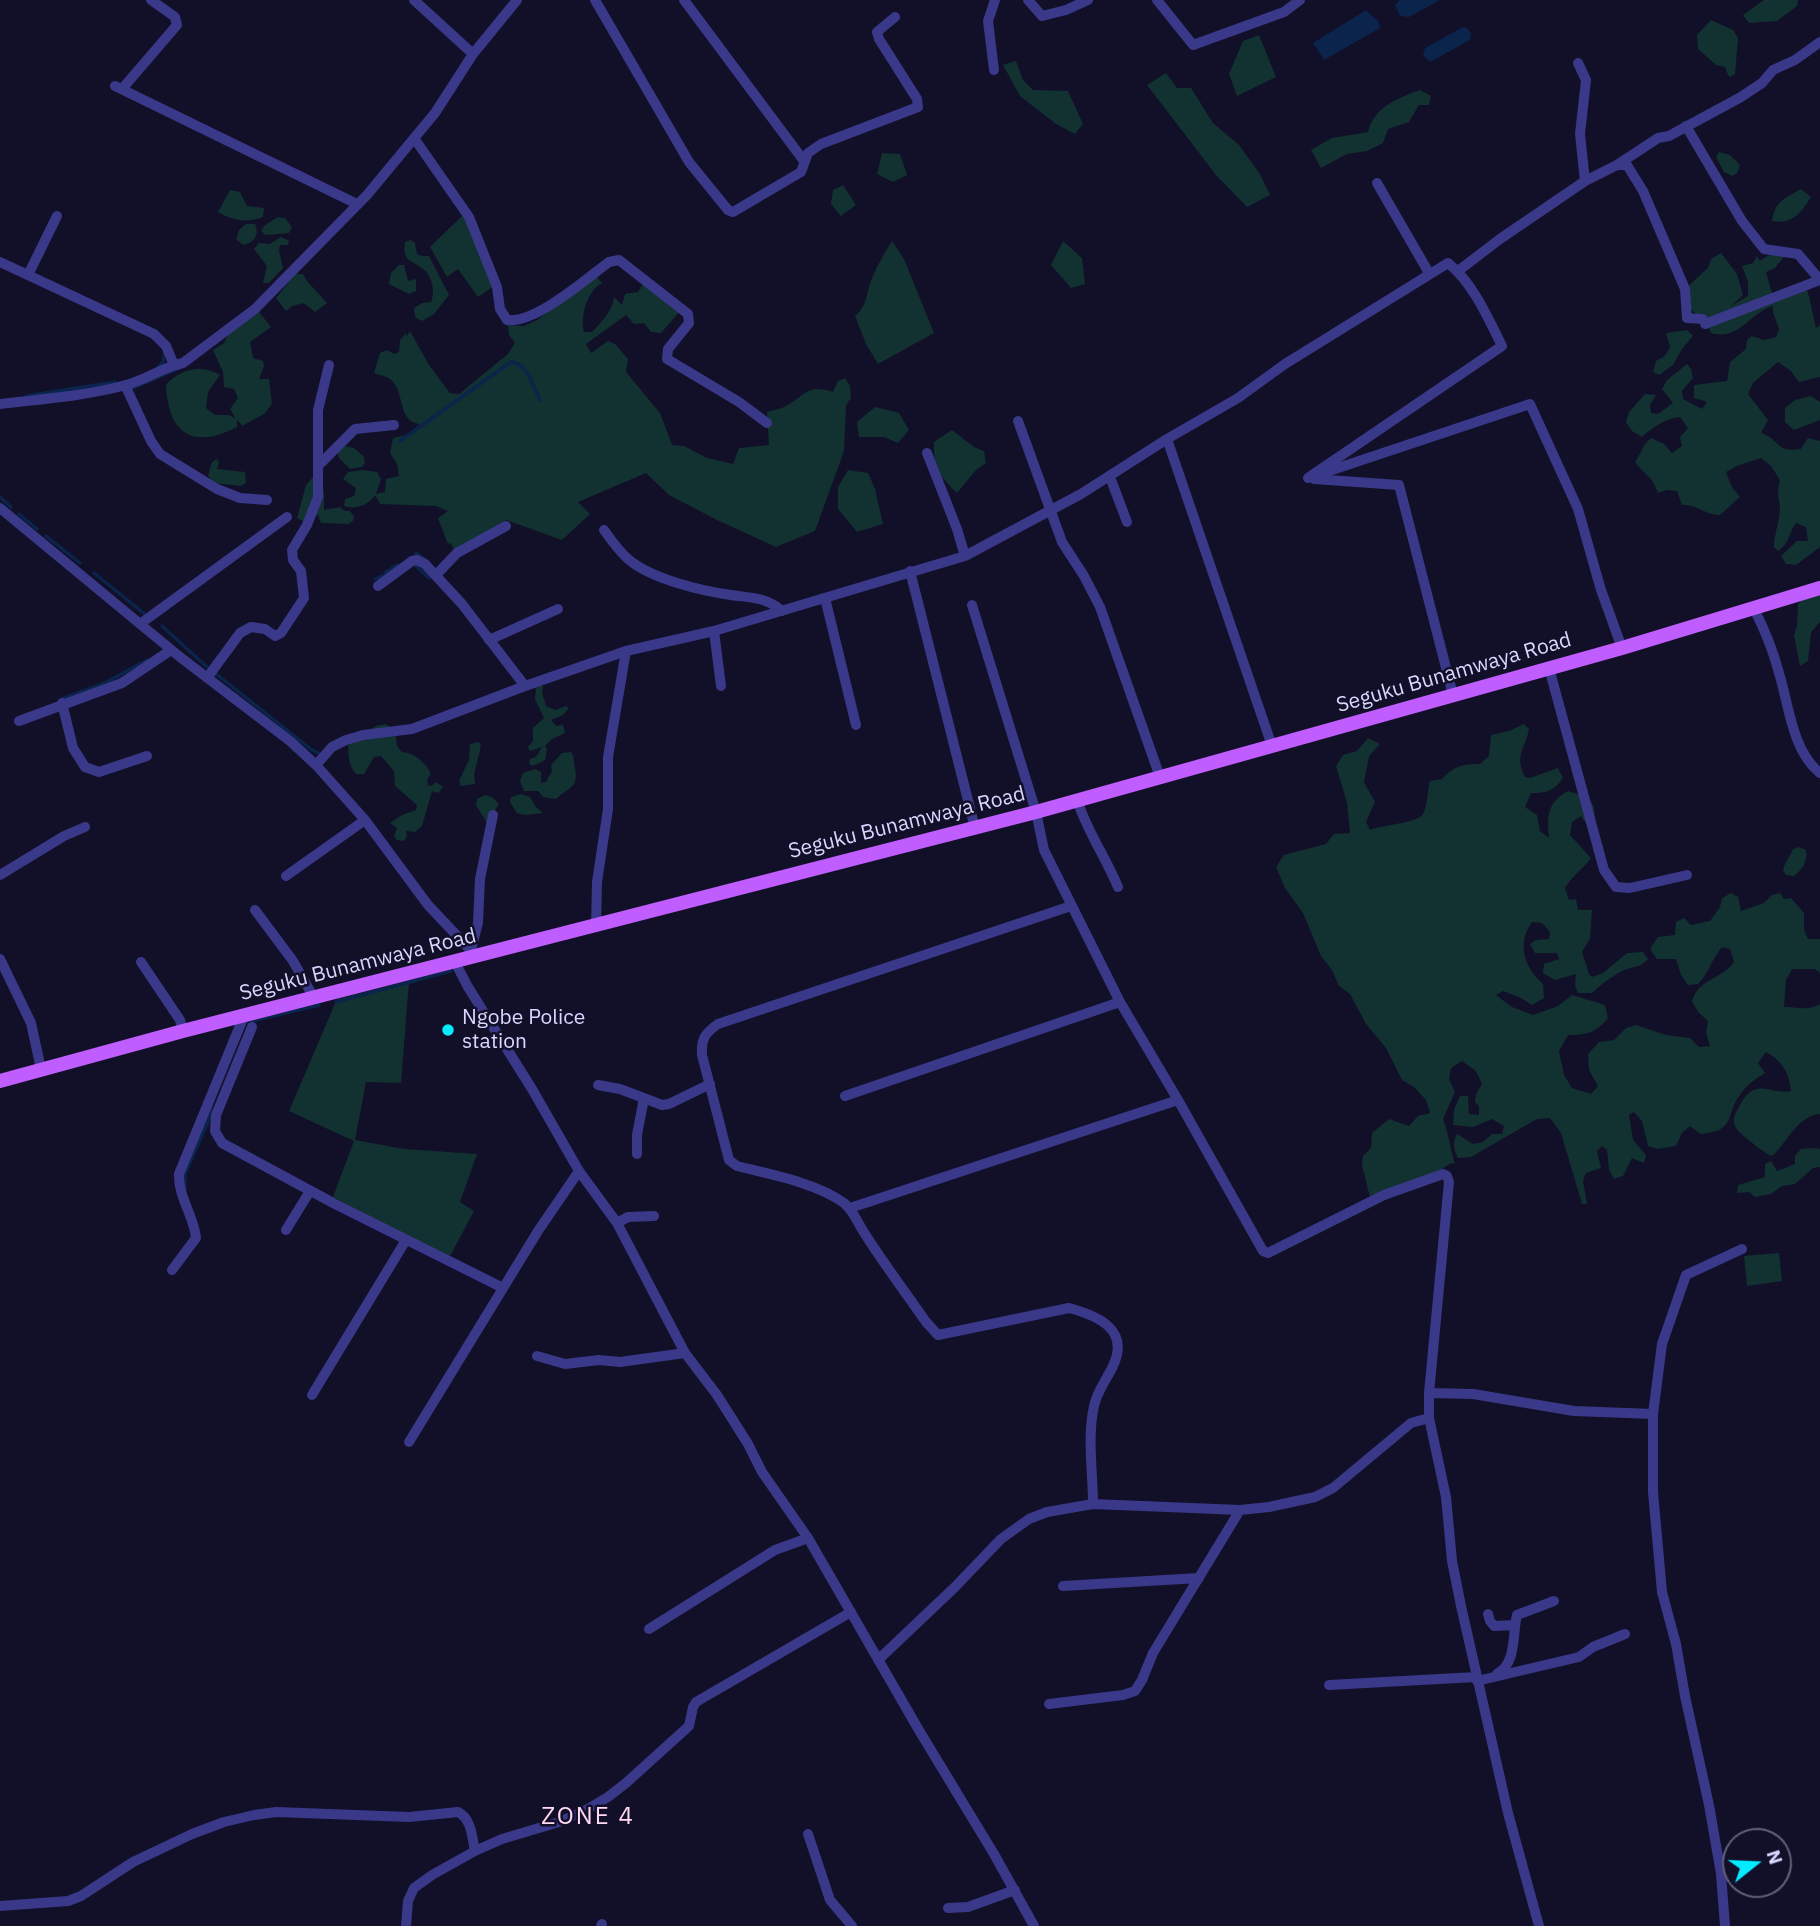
<!DOCTYPE html>
<html>
<head>
<meta charset="utf-8">
<style>
	body { margin:0 }
	#map { position:relative; width:1820px; height:1926px; overflow:hidden; background:#120f28; font-family:"IBM Plex Sans",sans-serif }
	canvas { display:block }
	.north { position:absolute; left:1722px; top:1828px; width:70px; height:70px; box-sizing:border-box; background:#120f28; border:2px solid #625f7e; border-radius:50%; rotate:72deg; font-size:19px; font-weight:700; line-height:28px; text-align:center; color:#d9d6ff }
	.north::after { content:''; display:block; margin:auto; width:24px; height:32px; background:#02ebff; clip-path:polygon(50% 0,100% 100%,50% 72%,0 100%) }
</style>
</head>
<body>
<div id="map">
<canvas width="1820" height="1926"></canvas>
<div class="north">N</div>
</div>
<script>
const context = document.querySelector('canvas').getContext('2d');
context.lineJoin = 'round';
function paint(path, color) { context.fillStyle = color; context.fill(path, 'evenodd'); }
function stroke(path, color, width, dash) { context.strokeStyle = color; context.lineWidth = width; context.lineCap = dash ? 'butt' : 'round'; context.setLineDash(dash || []); context.stroke(path); }
function label(font, color, halo, rows, align = 'center') {
  context.font = font + ' "IBM Plex Sans",sans-serif'; context.lineWidth = 5; context.setLineDash([]); context.textBaseline = 'middle'; context.strokeStyle = halo; context.fillStyle = color; for (const [text, x, y, turn = 0] of rows) {
    context.save(); context.translate(x, y); context.rotate((+turn || 0) * Math.PI / 180); context.textAlign = isNaN(turn) ? turn : align; if (halo) context.strokeText(text, 0, 0); context.fillText(text, 0, 0); context.restore();
  }
}
const green = new Path2D(`
	M1764 0H1798L1797 6 1777 21 1749 23 1743 15Z
	M1711 20 1733 30 1738 38 1735 74 1729 77 1725 67 1716 65 1698 49 1697 35Z
	M1259 35 1276 77 1237 96 1229 74 1243 41Z
	M1016 61 1023 80 1033 90 1068 91 1083 124 1075 134 1056 124 1020 96 1003 65Z
	M1166 73 1177 88H1191L1213 123 1239 145 1260 174 1270 195 1247 207 1216 175 1147 85Z
	M1420 90 1431 96 1429 105H1419L1409 122 1388 129 1383 143 1367 151 1347 154 1321 168 1311 150 1332 138 1368 132C1374 107 1398 98 1420 90Z
	M1719 152 1730 155 1740 165 1737 173 1732 176 1724 172 1716 157Z
	M882 153 900 154 907 175 893 182 877 174Z
	M843 185 856 205 841 216 831 204 833 190Z
	M1801 189 1811 197C1801 213 1792 225 1772 221 1775 201 1785 198 1801 189Z
	M230 190 240 192 247 206 264 208 263 217C247 223 233 221 218 212Z
	M464 214 494 286 478 297 458 269 447 277 430 247Z
	M278 217 285 218 292 227 289 233 265 235 261 231 265 225Z
	M246 224H255C260 235 254 243 243 245L236 239 239 230Z
	M281 237 289 241 288 245H280L279 251 283 268 269 283H263L267 266 254 249 259 243 270 244Z
	M411 240 415 243 417 254 422 256H429L449 295 434 314 422 321 415 317 414 308 422 303 431 302C435 293 433 276 423 269 412 260 402 262 405 242Z
	M892 241 904 259 934 333 878 364 866 344 855 316C868 305 865 296 871 281 876 267 884 254 892 241Z
	M1063 241 1082 258 1085 284 1071 288 1051 265Z
	M1721 253 1737 274 1743 295 1731 306 1748 296V282L1742 266 1753 263 1757 256 1760 261C1767 254 1777 253 1786 254L1775 268 1766 272 1772 293 1803 283 1808 292 1816 328 1820 325V377L1799 382 1791 371 1778 362 1753 383 1748 394 1768 420 1761 433C1781 440 1775 453 1801 449L1808 438 1820 441V547L1796 565 1786 564 1781 556 1797 541H1808L1806 527 1796 523C1788 534 1790 543 1778 551L1774 547C1774 533 1780 522 1780 508 1779 497 1776 492 1780 480L1771 466 1761 458 1737 466 1726 472 1732 487 1740 497 1720 515C1705 515 1699 505 1682 505L1677 491 1667 490 1658 493C1651 474 1646 477 1635 462 1641 454 1642 445 1651 438L1664 444 1672 453 1682 446 1680 437 1688 428 1680 417C1665 419 1653 427 1642 437L1632 431 1626 422 1629 412 1645 394 1656 395 1650 405 1651 413 1658 414 1673 403 1662 389 1667 380 1687 364 1691 369 1693 378 1682 391 1683 399 1702 409 1707 402 1694 398V385L1727 381 1730 362 1746 349 1747 340 1752 336 1764 340 1776 337 1779 329 1773 312V306C1749 313 1740 341 1711 333L1707 323 1689 308 1685 289 1708 268 1711 259Z
	M399 265H404L408 281 416 279V291L409 294 389 284 391 273Z
	M295 274H303L307 281 327 303 315 312 304 303 292 306 286 311 276 298Z
	M596 276 602 283C587 291 580 316 584 332H592C602 321 612 312 614 297L622 305 625 294 638 292 644 282 681 310 661 333 651 332 644 323 634 324 626 315 586 344 591 353 608 341 615 344 628 359 626 372 660 413 672 445 684 446 707 458 733 464 739 448 769 445 767 412C773 410 782 409 788 405 806 394 809 384 833 392L838 381 845 378 850 386 851 398 846 405 844 451 815 531 776 547 717 520 669 495 646 473 578 502 590 514 562 540 506 520 454 550 451 543 448 544 438 518 448 511 436 506 380 504 375 495C369 505 355 510 344 506L345 499 354 496 356 488 343 479 348 472 363 470 377 472 381 479 376 494 385 492 386 479 399 476 397 464 390 453 393 438 406 435 420 424C397 423 405 389 390 379 386 376 379 375 374 373L380 353 387 350 394 354 399 352 400 340 406 333V337L410 331 429 365 450 393 459 394 508 354 515 343 509 335 508 325 524 326 537 320Z
	M259 312 271 327 250 342 253 358 263 361 264 366 259 379H269L272 404 264 414 242 426 237 419V427C193 450 168 434 166 385 180 369 201 364 220 375L208 392 206 408 215 415H229L236 419 230 409 238 398 234 389 224 387 223 372 213 350 224 343 230 331Z
	M1687 330 1693 336 1682 349 1673 365 1659 375 1653 372 1656 361 1665 356 1670 347 1666 333Z
	M1811 396 1820 402V420L1794 430 1785 422V408L1795 400Z
	M875 407 899 413 909 430 898 443 884 437H859L857 422Z
	M952 430 974 447 984 451 986 463 976 470 957 493C939 475 933 468 934 442Z
	M345 446 354 448 364 457 365 463 362 467 350 469 339 458 337 450Z
	M217 459 219 463 217 469 245 472 246 483 241 486 214 483 208 476 212 462Z
	M848 470 868 473 875 489 883 524 857 532 838 509V487Z
	M313 477 320 480 324 492V510L340 507 345 511H350L354 517 353 521 348 524 321 523 318 515 303 521 297 518 306 485Z
	M1809 591 1820 593V622L1811 632 1808 661 1800 666 1794 636 1797 626 1798 604Z
	M540 684 543 686 542 692 546 706 555 710 566 706 569 708 563 715 551 720 556 726 563 725 565 733 552 739 545 746 547 750 545 760 533 766 529 764 530 759 536 757 542 747 530 751 528 747 533 741V728L544 718 535 699 536 688Z
	M386 724 395 730 397 746 402 752C415 753 426 763 431 774L427 779 428 785 431 786 436 782 443 787 438 793 432 791 422 826 415 832 406 831 407 836 404 841 397 840 394 836 397 828 390 823 402 815 416 810 417 805 395 786 394 771 381 756 374 757 364 774H356C348 766 349 755 348 745L376 726Z
	M1524 724 1529 729C1525 750 1514 755 1525 777L1530 778 1558 768 1563 778C1554 791 1546 793 1531 793L1525 807 1537 815 1540 831 1549 838C1547 815 1547 803 1568 791L1588 797 1594 807 1595 821 1585 822 1581 816 1572 822 1570 835 1591 858C1583 869 1572 876 1565 888L1569 900 1576 899 1578 910H1592L1590 938 1582 952 1589 974 1592 977 1603 973 1627 953 1643 952 1648 959C1641 967 1637 966 1627 969 1615 974 1601 984 1592 993H1578L1575 986 1576 974 1555 980 1543 973 1544 964 1559 959 1557 953H1535L1530 944 1536 940 1549 939 1550 932 1542 923 1532 922C1517 943 1523 966 1543 984L1544 998 1532 1005 1521 998 1503 991 1496 995 1512 1007 1533 1015 1558 1006 1572 995 1605 1005 1608 1018C1596 1033 1586 1035 1568 1035L1559 1051 1564 1075 1572 1088 1591 1094 1598 1086 1589 1070 1588 1054 1599 1042 1614 1040 1626 1028 1636 1025 1666 1035 1690 1038 1699 1047 1710 1046 1706 1033 1708 1021 1699 1013 1692 1002C1697 979 1721 980 1734 962L1730 949 1722 947C1712 959 1709 973 1698 984L1688 985 1681 975 1676 959H1657L1650 949 1658 937 1675 935 1676 922 1684 918 1691 925 1710 921 1720 907 1722 898 1731 893 1738 897 1741 911 1764 903 1772 895 1780 893 1784 899 1791 898 1804 913V930L1808 939H1820V973L1815 969H1792L1786 980 1784 1007C1797 1006 1807 1012 1820 1004V1114C1798 1115 1787 1143 1772 1156 1763 1152 1757 1147 1750 1141 1735 1129 1728 1124 1740 1105 1743 1099 1747 1093 1754 1090 1766 1085 1775 1094 1791 1091 1789 1072 1782 1061 1766 1052L1758 1063 1765 1073C1757 1078 1748 1084 1743 1091 1723 1114 1739 1131 1700 1134L1690 1126 1682 1133 1676 1146 1658 1149 1648 1146 1642 1121 1634 1112 1629 1115 1633 1140 1646 1155 1644 1163 1632 1158 1623 1176 1614 1179 1609 1170 1607 1150 1602 1146 1597 1151 1601 1168 1586 1173 1583 1181 1587 1204H1582L1561 1133 1550 1118 1537 1119 1471 1157 1458 1158C1454 1150 1452 1142 1457 1134L1473 1144 1483 1142 1492 1134H1502L1504 1126 1492 1119 1473 1127 1453 1125 1454 1110 1460 1096H1468L1469 1114 1479 1115V1106L1475 1102 1476 1094 1482 1084 1476 1071 1462 1061 1451 1068 1449 1079 1455 1092 1443 1119C1449 1134 1450 1149 1455 1164L1451 1163 1428 1178 1371 1201 1362 1166 1363 1156 1371 1148 1372 1133 1389 1119 1409 1126 1418 1116 1430 1113 1426 1100 1414 1087 1402 1080 1386 1048 1366 1024 1350 994 1339 986 1332 970 1321 956 1303 913 1285 888 1276 867 1284 855 1326 844 1334 834 1350 833 1347 803 1336 766 1343 755 1357 751 1368 738 1380 744 1369 756 1364 782 1375 802 1366 822 1370 830C1382 825 1418 823 1423 814 1428 805 1427 791 1430 781L1442 779C1454 766 1463 764 1480 764L1489 756 1491 735 1509 731Z
	M479 742 481 746 474 774 475 784 461 786 459 781 469 760 470 744Z
	M571 752C575 758 573 761 575 768 579 788 569 787 556 799L543 797 538 791H524L520 781 523 773 535 769 541 772V783L546 782 552 771 551 765 562 753Z
	M521 794 530 797 536 807 543 813 525 815 517 813 510 802 511 797Z
	M485 795 492 797 499 804 487 823 476 805 477 799Z
	M1799 847 1806 850C1808 861 1803 869 1794 876L1786 875 1783 870C1785 862 1790 857 1793 849Z
	M409 981 401 1083 366 1082 355 1140 404 1149 477 1154 460 1202 474 1211 449 1258 333 1197 354 1141 289 1111 337 999Z
	M1815 1148 1820 1149V1167L1813 1168 1795 1184 1782 1186 1771 1194 1755 1197 1749 1192 1737 1193 1738 1185 1765 1177V1164L1771 1161 1777 1171 1795 1164V1156L1801 1149Z
	M1779 1253 1782 1281 1747 1286 1744 1256Z`);
const water = new Path2D(`
	M1400 0H1440L1409 17 1400 16 1395 5Z
	M1366 10 1378 21 1380 28 1324 60 1313 43Z
	M1463 27 1467 28 1471 33 1470 40 1430 62 1423 55 1425 48Z`);
const stream = new Path2D(`
	M158 367 163 362 165 352
	M133 388 180 368
	M26 396 115 382
	M400 441 511 362C527 363 533 386 540 400
	M0 497 11 507
	M19 514 37 529
	M46 536 80 563
	M416 553 425 560
	M415 565 429 578
	M94 573 146 615
	M385 573 397 565
	M375 579 382 576
	M162 626 207 667
	M215 673 312 750 318 753
	M62 699 105 683 147 660
	M336 1002 451 971
	M248 1022 319 1005
	M185 1188V1174L213 1110`);
const minor = new Path2D(`
	M414 0 473 54
	M595 0 689 162 728 210 733 212 801 172 808 153 821 144 918 107 917 99 879 39 877 32 895 17
	M684 0 804 161
	M1028 0 1042 16 1066 10 1088 0
	M1157 0 1193 45 1284 12 1300 0
	M1578 63 1586 80 1580 134 1585 181
	M994 70 988 21 995 0
	M115 86 357 204
	M122 89 177 25 175 17 151 0
	M1686 126 1742 221 1764 249 1798 254 1820 280
	M414 138 469 217 497 287 500 309 507 320C535 324 586 279 609 262L619 260 688 314 689 323 668 349 667 359 739 402 767 423
	M1618 165H1627L1643 191 1685 289 1687 318 1703 319 1705 324 1820 280
	M1377 183 1429 273
	M0 262 154 334 166 346 174 365
	M1458 271 1500 239 1585 181 1617 165 1658 138 1669 136 1741 97 1762 83 1773 70 1795 60 1820 42
	M28 275 57 216
	M125 385 151 441 160 454 217 489 240 498 267 500
	M0 404C42 399 85 396 126 385 146 380 163 367 183 363L255 309 367 195 435 113 473 54 517 0
	M1018 421 1062 542 1084 576 1100 607 1160 777
	M1167 439 1272 746
	M927 453 957 529 965 556
	M319 465 355 429 394 425
	M1110 477 1127 522
	M1314 479 1399 485 1453 695
	M0 508 180 657 290 741 316 765 365 820 428 905 477 957
	M604 530C611 540 619 551 628 559 651 579 702 591 731 595 751 598 766 597 782 611
	M910 571 975 828
	M436 575 457 553 506 526
	M378 586 412 561 417 560 425 564 462 604 525 686
	M825 598 856 725
	M972 605 1036 812 1044 850 1120 1002 1178 1100 1263 1251 1268 1253 1384 1195 1443 1174 1447 1176 1449 1182 1429 1393V1418L1446 1497 1452 1561 1461 1606 1508 1813 1539 1926
	M1753 607C1764 628 1773 650 1779 673 1789 705 1792 751 1820 773
	M140 624 287 517
	M714 631 721 686
	M489 640 558 609
	M1549 668 1604 870 1616 887 1630 888 1687 875
	M207 678 240 633 251 627 265 629 275 636 281 633 304 598 301 571 293 560 292 550 307 525 318 497V410L329 365
	M62 703 73 748 85 767 99 772 147 756
	M19 721 122 683 171 650
	M316 765 332 747 346 740 363 735 412 729 525 686 626 651 714 631 965 556 1081 494 1167 439 1238 398 1285 364 1448 263C1473 283 1488 318 1502 346L1308 478 1530 404 1578 509 1601 590 1622 648
	M1077 800C1088 833 1105 856 1118 887
	M0 875 64 836 85 827
	M286 876 365 820
	M1071 906 718 1024C705 1033 701 1039 702 1055L729 1160 737 1166C769 1174 817 1183 844 1203 854 1211 858 1224 865 1234 884 1264 906 1293 926 1322L938 1335 1069 1308C1099 1316 1130 1330 1113 1366 1107 1379 1097 1391 1094 1406 1087 1437 1093 1473 1093 1504
	M255 910 293 961 314 998
	M596 925 597 882 608 809V757L626 651
	M471 950 478 923 480 879 493 815
	M0 959 31 1023 41 1069
	M141 962 180 1020 183 1031
	M455 962 468 987 532 1089 579 1171 617 1223 685 1353 717 1395 748 1444 762 1472 808 1538 920 1732 994 1854 1034 1926
	M252 1027 216 1115 215 1131 222 1143 335 1204 503 1288
	M598 1085 620 1089 662 1105 669 1104 710 1084
	M845 1096 1120 1002
	M637 1154V1135L644 1098
	M850 1208 1178 1100
	M617 1223 628 1217 654 1216
	M286 1230 310 1191
	M172 1270 196 1238C194 1216 178 1197 179 1174L244 1016
	M537 1356 565 1364 599 1360 620 1362 685 1353
	M1429 1393 1473 1394 1574 1411 1653 1414
	M312 1395 406 1240
	M409 1442 538 1231 579 1171
	M1063 1586 1199 1578
	M1488 1614 1490 1621 1494 1626 1515 1625
	M649 1629 775 1550 808 1538
	M878 1660 954 1588 1001 1539 1029 1519 1047 1512 1093 1504 1240 1510 1269 1507 1315 1497 1333 1488 1411 1423 1429 1418
	M1497 1674C1517 1663 1512 1635 1517 1615L1554 1601
	M1477 1681 1579 1657 1593 1647 1625 1634
	M1329 1685 1476 1677
	M1049 1704 1123 1695 1135 1691 1142 1680 1153 1653 1240 1510
	M808 1834 830 1900 852 1926
	M0 1906 68 1901 81 1896 133 1862 192 1834 224 1822 254 1815 276 1812 409 1817 458 1812C472 1819 472 1838 475 1851
	M948 1908 968 1907 1015 1890
	M406 1926 408 1901 414 1888 432 1875 475 1851 502 1839 559 1822 586 1810 608 1797 626 1783 689 1726 693 1707 696 1702 851 1612
	M601 1926 602 1924
	M1725 1926 1721 1874 1709 1805 1685 1696 1676 1644 1662 1592 1653 1492V1414L1662 1344 1686 1275 1742 1249`);
const major = new Path2D(`
	M0 1081 183 1031 1036 812 1622 648 1820 588`);
const markers = [
	[448,1030,7,"#02ebff"]
];
const streetNames = [
	["Seguku Bunamwaya Road",1454,673,-16],
	["Seguku Bunamwaya Road",907,823,-14],
	["Seguku Bunamwaya Road",358,965,-14]
];
const poiNames = [
	["Ngobe Police",462,1018],
	["station",462,1042]
];
const quarterNames = [
	["ZONE 4",588,1817]
];
paint(green, '#113230');
paint(water, '#0a244b');
stroke(stream, '#0a244b', 3.5);
stroke(minor, '#393889', 10);
stroke(major, '#bf5dff', 14);
for (const [x, y, r, color] of markers) { const dot = new Path2D(); dot.arc(x, y, r, 0, 2 * Math.PI); context.fillStyle = color; context.fill(dot); stroke(dot, '#120f28', 2.5); }
label('21px', '#d9d6ff', '#120f28', streetNames);
label('21px', '#d9d6ff', '#120f28', poiNames, 'left');
context.letterSpacing = '2px';
label('24px', '#ffd8f2', '#120f28', quarterNames);
context.letterSpacing = '0px';
</script>
</body>
</html>
